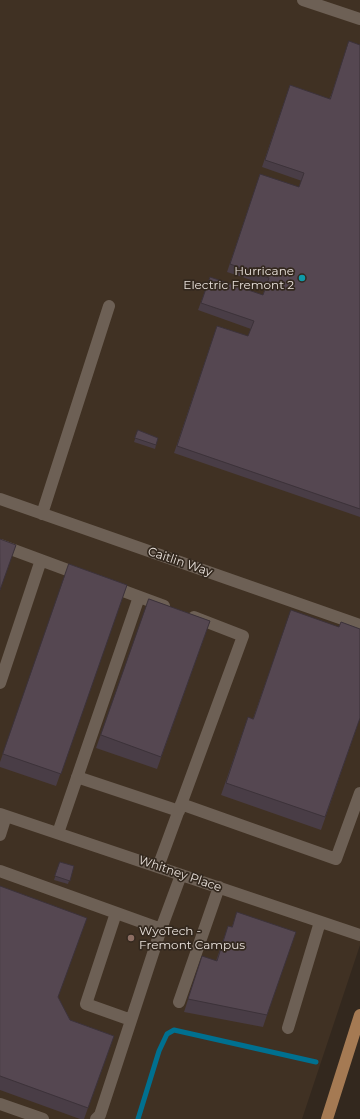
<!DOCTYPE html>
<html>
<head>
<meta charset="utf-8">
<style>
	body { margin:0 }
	canvas { display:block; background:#33281e }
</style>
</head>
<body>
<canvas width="360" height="1119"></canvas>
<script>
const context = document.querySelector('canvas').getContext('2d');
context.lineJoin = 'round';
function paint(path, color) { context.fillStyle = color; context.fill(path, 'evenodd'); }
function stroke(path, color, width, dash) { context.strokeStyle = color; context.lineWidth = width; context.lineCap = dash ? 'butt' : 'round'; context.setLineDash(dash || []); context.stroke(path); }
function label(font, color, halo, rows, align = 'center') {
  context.font = font + ' Montserrat,sans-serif'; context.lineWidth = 3.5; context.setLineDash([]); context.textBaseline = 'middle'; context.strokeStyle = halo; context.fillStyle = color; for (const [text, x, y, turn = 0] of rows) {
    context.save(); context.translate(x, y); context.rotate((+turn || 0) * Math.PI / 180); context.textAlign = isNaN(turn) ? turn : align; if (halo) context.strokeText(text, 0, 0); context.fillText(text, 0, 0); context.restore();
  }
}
const built = new Path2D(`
	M0 0H360V945L302 1119H0Z`);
const stream = new Path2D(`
	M138 1119 159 1051 167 1034 174 1030 316 1062`);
const minor = new Path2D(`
	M303 0 360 19
	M0 499 360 625
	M42 514 109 306
	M0 545 81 575
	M110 586 164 606
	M0 683 41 560
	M77 777 179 811
	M181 804 336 859 360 793
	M0 814 360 935
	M58 833 139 597
	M0 835 6 816
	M158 867 243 636 194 617
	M0 871 161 929 100 1115 96 1119
	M116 913 86 1004 131 1020
	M161 929 181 875
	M179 1002 219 887
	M288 1028 320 922
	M0 1104 43 1119`);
const major = new Path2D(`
	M327 1119 360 1015`);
const wall = new Path2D(`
	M360 45V517L174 453 217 326 248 336 251 329 198 310 210 277 263 295 266 285 227 272 260 174 299 187 302 181 262 167 290 85 329 99Z
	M138 430 156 445 155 449 134 442Z
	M69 564 127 585 56 786 0 767V762Z
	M149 599 210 621 157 769 96 748Z
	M248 717 253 719 360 718 321 830 221 795Z
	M60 862 74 866 68 884 54 880Z
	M0 886 70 1020 114 1036 84 1119H80L0 1090Z
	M228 926 232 927 267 1015 263 1027 184 1012 202 956 216 961Z`);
const building = new Path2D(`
	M349 41 360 45V509L177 446 217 326 248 336 254 321 201 303 210 277 263 295 269 278 230 264 260 174 299 187 304 173 265 160 290 85 330 99Z
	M138 430 158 438 156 445 135 438Z
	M0 539 16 545 0 590Z
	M69 564 127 585 61 774 3 754Z
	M149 599 210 621 161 757 101 735Z
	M291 610 339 627 341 622 360 629V718L325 817 226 783 248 717 253 719Z
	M60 862 74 866 70 881 55 876Z
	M0 886 87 918 58 997 70 1020 114 1036 88 1108 0 1076Z
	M237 912 296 932 267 1015 188 999 202 956 217 961 228 926 232 927Z`);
const markers = [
	[302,278,4,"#0f9aa8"],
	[131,938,4,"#8d6e63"]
];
const poiNames = [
	["Hurricane",294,271],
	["Electric Fremont 2",294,285],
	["WyoTech -",139,931,"left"],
	["Fremont Campus",139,945,"left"]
];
const streetNames = [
	["Caitlin Way",180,562,19],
	["Whitney Place",180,874,19]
];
paint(built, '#403123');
stroke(stream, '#007090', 5);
stroke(minor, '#6d6055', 12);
stroke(major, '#a57a53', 12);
paint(wall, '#493d46');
paint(building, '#554751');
stroke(building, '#3c3239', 1);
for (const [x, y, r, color] of markers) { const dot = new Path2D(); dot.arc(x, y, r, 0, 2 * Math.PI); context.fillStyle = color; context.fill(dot); stroke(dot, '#33281e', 1.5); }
label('12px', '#e9e1db', '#33281e', poiNames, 'right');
label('12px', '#e9e1db', '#33281e', streetNames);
</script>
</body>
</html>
